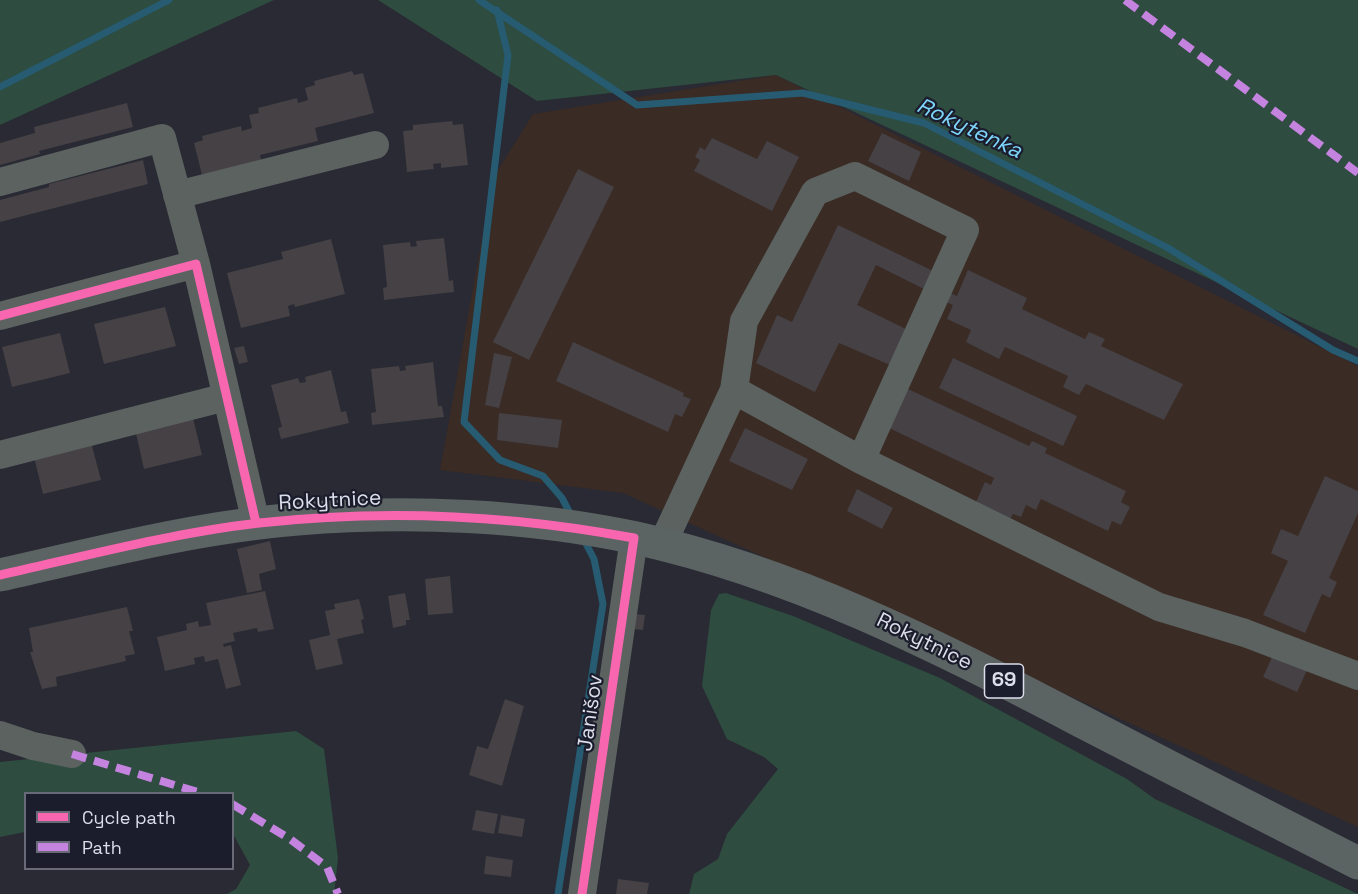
<!DOCTYPE html>
<html>
<head>
<meta charset="utf-8">
<style>
	body { margin:0 }
	#map { position:relative; width:1358px; height:894px; overflow:hidden; background:#292a33; font-family:"Space Grotesk",sans-serif }
	canvas { display:block }
	.legend { position:absolute; left:24px; top:792px; width:210px; height:78px; box-sizing:border-box; background:#1b1d2d; border:2px solid #686a78; margin:0; padding:8px 10px; list-style:none; font-size:18px; color:#dcdee9 }
	.legend li { display:flex; align-items:center; gap:12px; height:30px }
	.legend b { width:30px; border:2px solid #686a78 }
</style>
</head>
<body>
<div id="map">
<canvas width="1358" height="894"></canvas>
<ul class="legend">
<li><b style="height:8px;background:#f766af"></b>Cycle path</li>
<li><b style="height:8px;background:#c483df"></b>Path</li>
</ul>
</div>
<script>
const context = document.querySelector('canvas').getContext('2d');
context.lineJoin = 'round';
function paint(path, color) { context.fillStyle = color; context.fill(path, 'evenodd'); }
function stroke(path, color, width, dash) { context.strokeStyle = color; context.lineWidth = width; context.lineCap = dash ? 'butt' : 'round'; context.setLineDash(dash || []); context.stroke(path); }
function label(font, color, halo, rows, align = 'center') {
  context.font = font + ' "Space Grotesk",sans-serif'; context.lineWidth = 4.5; context.setLineDash([]); context.textBaseline = 'middle'; context.strokeStyle = halo; context.fillStyle = color; for (const [text, x, y, turn = 0] of rows) {
    context.save(); context.translate(x, y); context.rotate((+turn || 0) * Math.PI / 180); context.textAlign = isNaN(turn) ? turn : align; if (halo) context.strokeText(text, 0, 0); context.fillText(text, 0, 0); context.restore();
  }
}
const industrial = new Path2D(`
	M776 75 1358 366V827L623 493 440 470 493 178 533 114Z`);
const green = new Path2D(`
	M0 0H274L0 125Z
	M378 0H1358V349L776 75 537 101Z
	M726 593 793 616 940 678 1127 779 1155 799 1358 894H689L694 874 718 859 727 834 778 769 764 757 727 739 702 686 711 610 719 594Z
	M296 731 324 749 338 858 334 894H227L236 889 250 865 233 834 232 794H26L25 832 0 837V762Z`);
const stream = new Path2D(`
	M479 0 637 105 803 93 924 123 1168 248 1333 350 1358 361
	M497 10 508 55 464 422 500 460 543 476 562 498 572 517
	M0 87 169 0
	M558 894 603 604 594 559 583 538`);
const building = new Path2D(`
	M352 71 354 75 363 73 374 113 315 128 318 141 260 155 263 168 204 183 194 143 203 140 202 136 241 126 242 131 252 128 249 115 259 113 258 108 297 98 298 103 308 100 305 88 315 85 314 81Z
	M127 103 133 127 39 151 40 154 0 165V143L35 133 34 127Z
	M452 121 453 125 463 124 468 165 441 168V163L433 164 434 169 407 172 403 131 413 130V125Z
	M882 133 921 152 909 181 868 161Z
	M712 138 757 159 767 141 799 157 772 211 694 171 700 160 695 157 700 147 705 150Z
	M143 160 148 184 0 222V200L49 187V184Z
	M578 169 614 187 529 360 493 342Z
	M838 225 933 271 926 290 876 265 857 305 912 332 895 367 839 343 815 392 756 363 777 315 792 322Z
	M444 238 449 281 453 280 454 292 384 300 383 288 387 287 383 245 410 242 411 247 417 246 416 241Z
	M331 239 345 294 295 307 294 304 288 306 290 316 241 328 227 273 283 259 281 252Z
	M968 270 1027 298 1022 309 1085 339 1089 332 1105 339 1101 346 1183 384 1164 420 1086 384 1079 395 1063 387 1068 376 1005 347 999 359 966 342 971 330 947 319 953 305 946 302 950 293 957 296Z
	M165 307 176 346 104 364 94 324Z
	M60 333 70 373 12 387 2 347Z
	M573 342 684 393 683 396 691 399 682 417 675 414 668 432 556 381Z
	M244 346 248 362 239 364 234 348Z
	M494 353 512 357 499 408 485 405Z
	M953 358 1077 416 1063 446 939 388Z
	M433 362 438 406H442L444 417 372 425 371 413 376 412 371 369 399 366 400 371 406 370 405 366Z
	M331 370 341 412 346 411 349 423 281 439 278 428 282 427 271 385 298 378 300 383 306 382 305 377Z
	M908 389 1029 446 1032 441 1047 448 1045 453 1126 491 1121 502 1130 507 1121 525 1112 521 1108 531 1041 499 1036 510 1026 505 1021 517 1013 514 1009 521 976 502 985 482 991 485 994 478 889 428Z
	M499 413 562 420 558 448 497 440Z
	M192 414 202 455 144 469 135 429Z
	M745 428 808 459 792 490 729 461Z
	M90 438 101 480 43 494 33 453Z
	M1325 476 1358 491V513L1329 578 1337 582 1330 598 1322 594 1305 633 1263 615 1288 561 1271 553 1281 529 1298 536Z
	M857 489 893 508 882 529 847 511Z
	M270 541 276 569 259 574 262 590 247 593 237 549Z
	M450 576 453 613 428 615 425 579Z
	M265 591 274 629 258 632 257 628 233 633 235 641 223 644 224 647 231 645 241 685 226 689 218 659 205 662 204 656 194 658 195 664 165 671 157 637 187 630 186 624 198 621 199 627 211 625 206 603Z
	M405 593 410 620H406V625L393 628 388 596Z
	M359 599 364 619 361 620 364 633 337 639 343 664 316 670 309 640 330 635 325 611 335 609 334 604Z
	M127 607 133 631H129L135 654 125 656 126 661 56 677 57 686 42 689 30 652H33L29 628Z
	M635 614 645 615 643 630 633 629Z
	M1273 655 1307 670 1297 692 1263 677Z
	M505 699 524 706 502 786 469 775 477 746 488 749Z
	M476 810 498 814 494 834 472 830Z
	M501 815 525 819 522 837 498 833Z
	M486 856 513 860 511 877 484 874Z
	M618 879 649 883 647 894H616Z`);
const minor = new Path2D(`
	M0 182 162 138 196 264
	M177 195 375 145
	M0 316 196 264 256 523
	M0 455 226 397
	M861 460 1159 607 1245 633 1358 676
	M662 545 734 390 744 321 815 192 855 176 965 230 861 460 734 390
	M0 735 33 746 72 754
	M582 894 634 538`);
const major = new Path2D(`
	M0 575C98 553 197 527 298 519 409 510 527 515 636 538 794 573 933 644 1075 718 1169 767 1264 815 1358 863`);
const quiet = new Path2D(`
	M1125 0 1358 173
	M72 754 204 794
	M232 804 290 839 327 867 338 894`);
const cycleway = new Path2D(`
	M0 316 196 264 256 523
	M0 575C85 556 172 533 259 523 383 509 511 515 634 538L582 894`);
const shields = [
	[1004,681,39]
];
const shieldNames = [
	["69",1004,681]
];
const streetNames = [
	["Rokytnice",330,501,-3],
	["Rokytnice",924,642,26],
	["Janišov",591,713,-82]
];
const waterNames = [
	["Rokytenka",969,129,25]
];
paint(industrial, '#3a2b25');
paint(green, '#2e4c3f');
stroke(stream, '#265b71', 7);
paint(building, '#454145');
stroke(minor, '#5b6260', 28);
stroke(major, '#5b6363', 33);
stroke(quiet, '#c483df', 8, [15, 8]);
stroke(cycleway, '#f766af', 9);
for (const [x, y, w] of shields) { const box = new Path2D(); box.roundRect(x - w / 2, y - 17, w, 34, 4.5); context.fillStyle = '#1b1d2d'; context.fill(box); stroke(box, '#dcdee9', 1.5); }
label('bold 20px', '#dcdee9', null, shieldNames);
label('21px', '#dcdee9', '#1b1d2d', streetNames);
label('italic 22px', '#7ed5fc', '#1b1d2d', waterNames);
</script>
</body>
</html>
